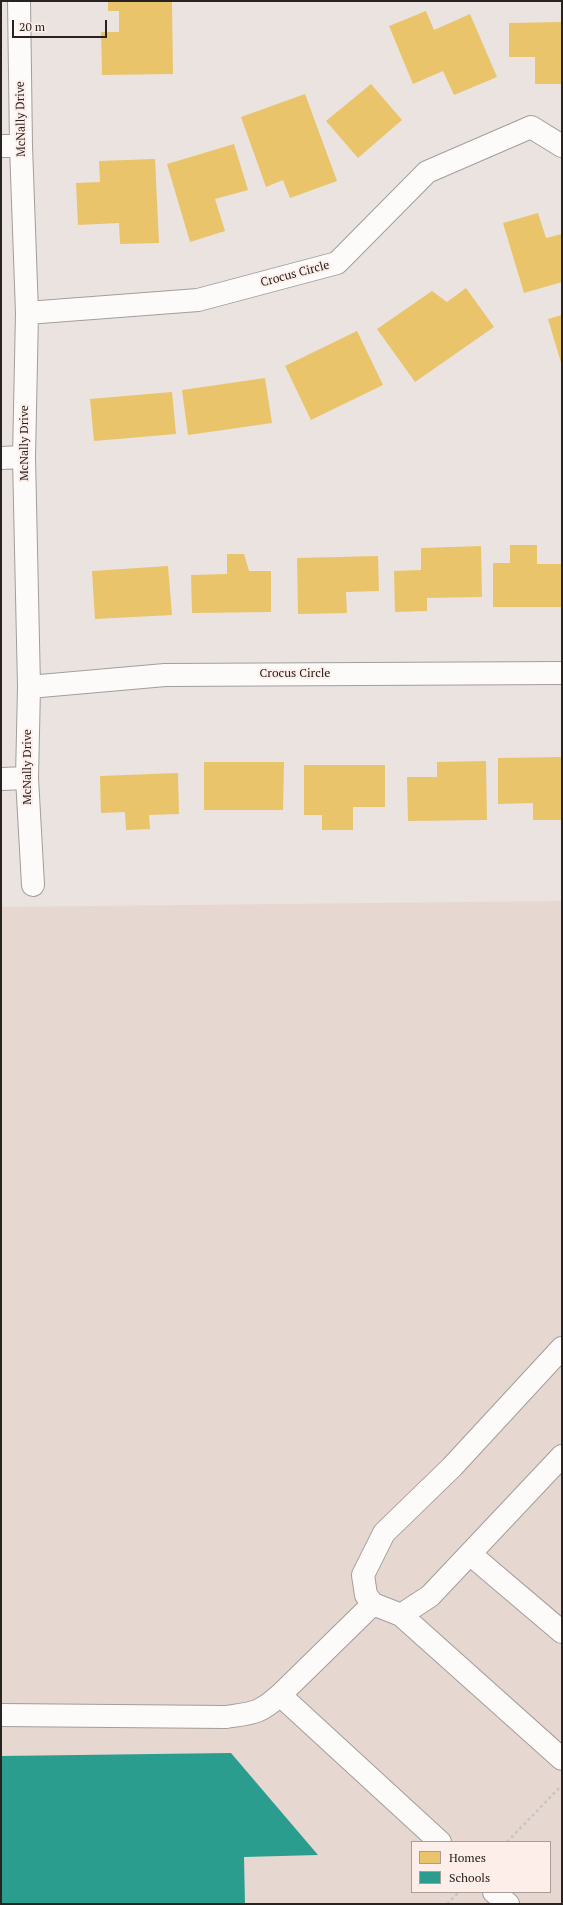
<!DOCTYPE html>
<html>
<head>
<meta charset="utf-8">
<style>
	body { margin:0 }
	#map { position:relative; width:563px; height:1905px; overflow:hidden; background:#ebe3e0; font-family:"PT Serif",serif }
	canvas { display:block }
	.frame { position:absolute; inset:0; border:2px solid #282321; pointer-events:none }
	.legend { position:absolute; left:411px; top:1841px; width:140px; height:52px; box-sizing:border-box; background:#fdeee9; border:1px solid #a89d99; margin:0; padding:5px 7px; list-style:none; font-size:12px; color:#282321 }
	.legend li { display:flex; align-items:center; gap:8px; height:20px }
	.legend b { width:20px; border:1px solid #a89d99 }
	.scale { position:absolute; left:12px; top:20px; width:95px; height:18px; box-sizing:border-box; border:2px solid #282321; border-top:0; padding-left:5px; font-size:12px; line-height:14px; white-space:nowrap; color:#282321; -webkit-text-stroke:3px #fdeee9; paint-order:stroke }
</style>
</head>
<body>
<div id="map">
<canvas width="563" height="1905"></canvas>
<div class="frame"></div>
<ul class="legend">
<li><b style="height:11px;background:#e9c46a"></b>Homes</li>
<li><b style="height:11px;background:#2a9d8f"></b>Schools</li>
</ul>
<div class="scale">20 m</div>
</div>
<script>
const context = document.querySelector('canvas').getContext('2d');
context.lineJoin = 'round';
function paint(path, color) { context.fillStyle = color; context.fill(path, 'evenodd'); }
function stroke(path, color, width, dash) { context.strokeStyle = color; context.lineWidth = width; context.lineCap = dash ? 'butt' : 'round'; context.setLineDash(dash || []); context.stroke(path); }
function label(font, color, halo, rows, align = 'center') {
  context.font = font + ' "PT Serif",serif'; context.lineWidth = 4; context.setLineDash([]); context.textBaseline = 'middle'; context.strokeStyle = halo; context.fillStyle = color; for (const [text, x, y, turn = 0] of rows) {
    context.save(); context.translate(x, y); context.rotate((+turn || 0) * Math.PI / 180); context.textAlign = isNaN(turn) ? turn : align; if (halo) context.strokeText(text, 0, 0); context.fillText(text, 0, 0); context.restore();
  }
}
const built = new Path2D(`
	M562 901V1904H1V907ZM412 1842H550V1892H412Z`);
const homes = new Path2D(`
	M108 1H172L173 74 102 75 101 32H119V11H108Z
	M426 11 434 30 470 14 497 77 454 95 443 71 413 84 389 26Z
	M562 22V84H535V57H509V23Z
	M371 84 402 120 358 158 326 121Z
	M305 94 337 181 290 198 283 180 266 187 241 117Z
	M234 144 248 190 215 199 225 231 190 242 167 164Z
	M155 159 159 243 120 244 119 223 78 225 76 183 100 182 99 161Z
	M538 213 546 238 562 234V282L524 293 503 223Z
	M466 288 494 327 415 382 377 329 432 291 447 302Z
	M562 315V366L548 319Z
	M357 331 383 385 311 420 285 366Z
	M265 378 272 423 188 435 182 390Z
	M172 392 176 434 94 441 90 399Z
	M510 545H537V564H562V607H493V563H510Z
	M481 546 482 597 427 598V611L395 612 394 571 421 570V548Z
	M227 554H244L249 571H271V612L192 613 191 575 227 574Z
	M378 556 379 591 346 592 347 613 298 614 297 558Z
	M168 566 172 615 95 619 92 571Z
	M562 757V820H533V803L498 804V758Z
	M486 761 487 820 408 821 407 777H437V762Z
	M204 762H284L283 810H204Z
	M304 765H385V807H353V830H322V815H304Z
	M178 773 179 814 149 815 150 829 126 830 125 812 101 813 100 776Z`);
const schools = new Path2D(`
	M231 1753 318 1855 244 1857 245 1904H1V1756Z`);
const path = new Path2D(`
	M507 1842 561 1786
	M447 1904 459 1892`);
const minor = new Path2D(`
	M19 1 21 146 27 313 24 457 29 687 27 778 33 885
	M1 146H21
	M27 313 198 300 337 263 427 172 531 127 562 146
	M1 458 24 457
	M29 687 165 675 562 673
	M1 779 27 778
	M562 1348 452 1467 384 1533 363 1575 366 1595 373 1604 401 1615 562 1759
	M470 1554 562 1632
	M401 1615 430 1596 562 1456
	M280 1695 440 1842
	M1 1715 226 1717C253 1713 259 1714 280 1695L373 1604
	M494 1892 508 1904`);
const streetNames = [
	["McNally Drive",21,119,-91],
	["Crocus Circle",295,274,-15],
	["McNally Drive",25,443,-90],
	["Crocus Circle",295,674],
	["McNally Drive",28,767,-90]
];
paint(built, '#e7d7d1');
paint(homes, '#e9c46a');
paint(schools, '#2a9d8f');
stroke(minor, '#a39d9b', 24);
stroke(path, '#c8c5c4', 2.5, [3, 3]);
stroke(minor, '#fcfbfa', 22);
label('12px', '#282321', '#fdeee9', streetNames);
</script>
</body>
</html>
